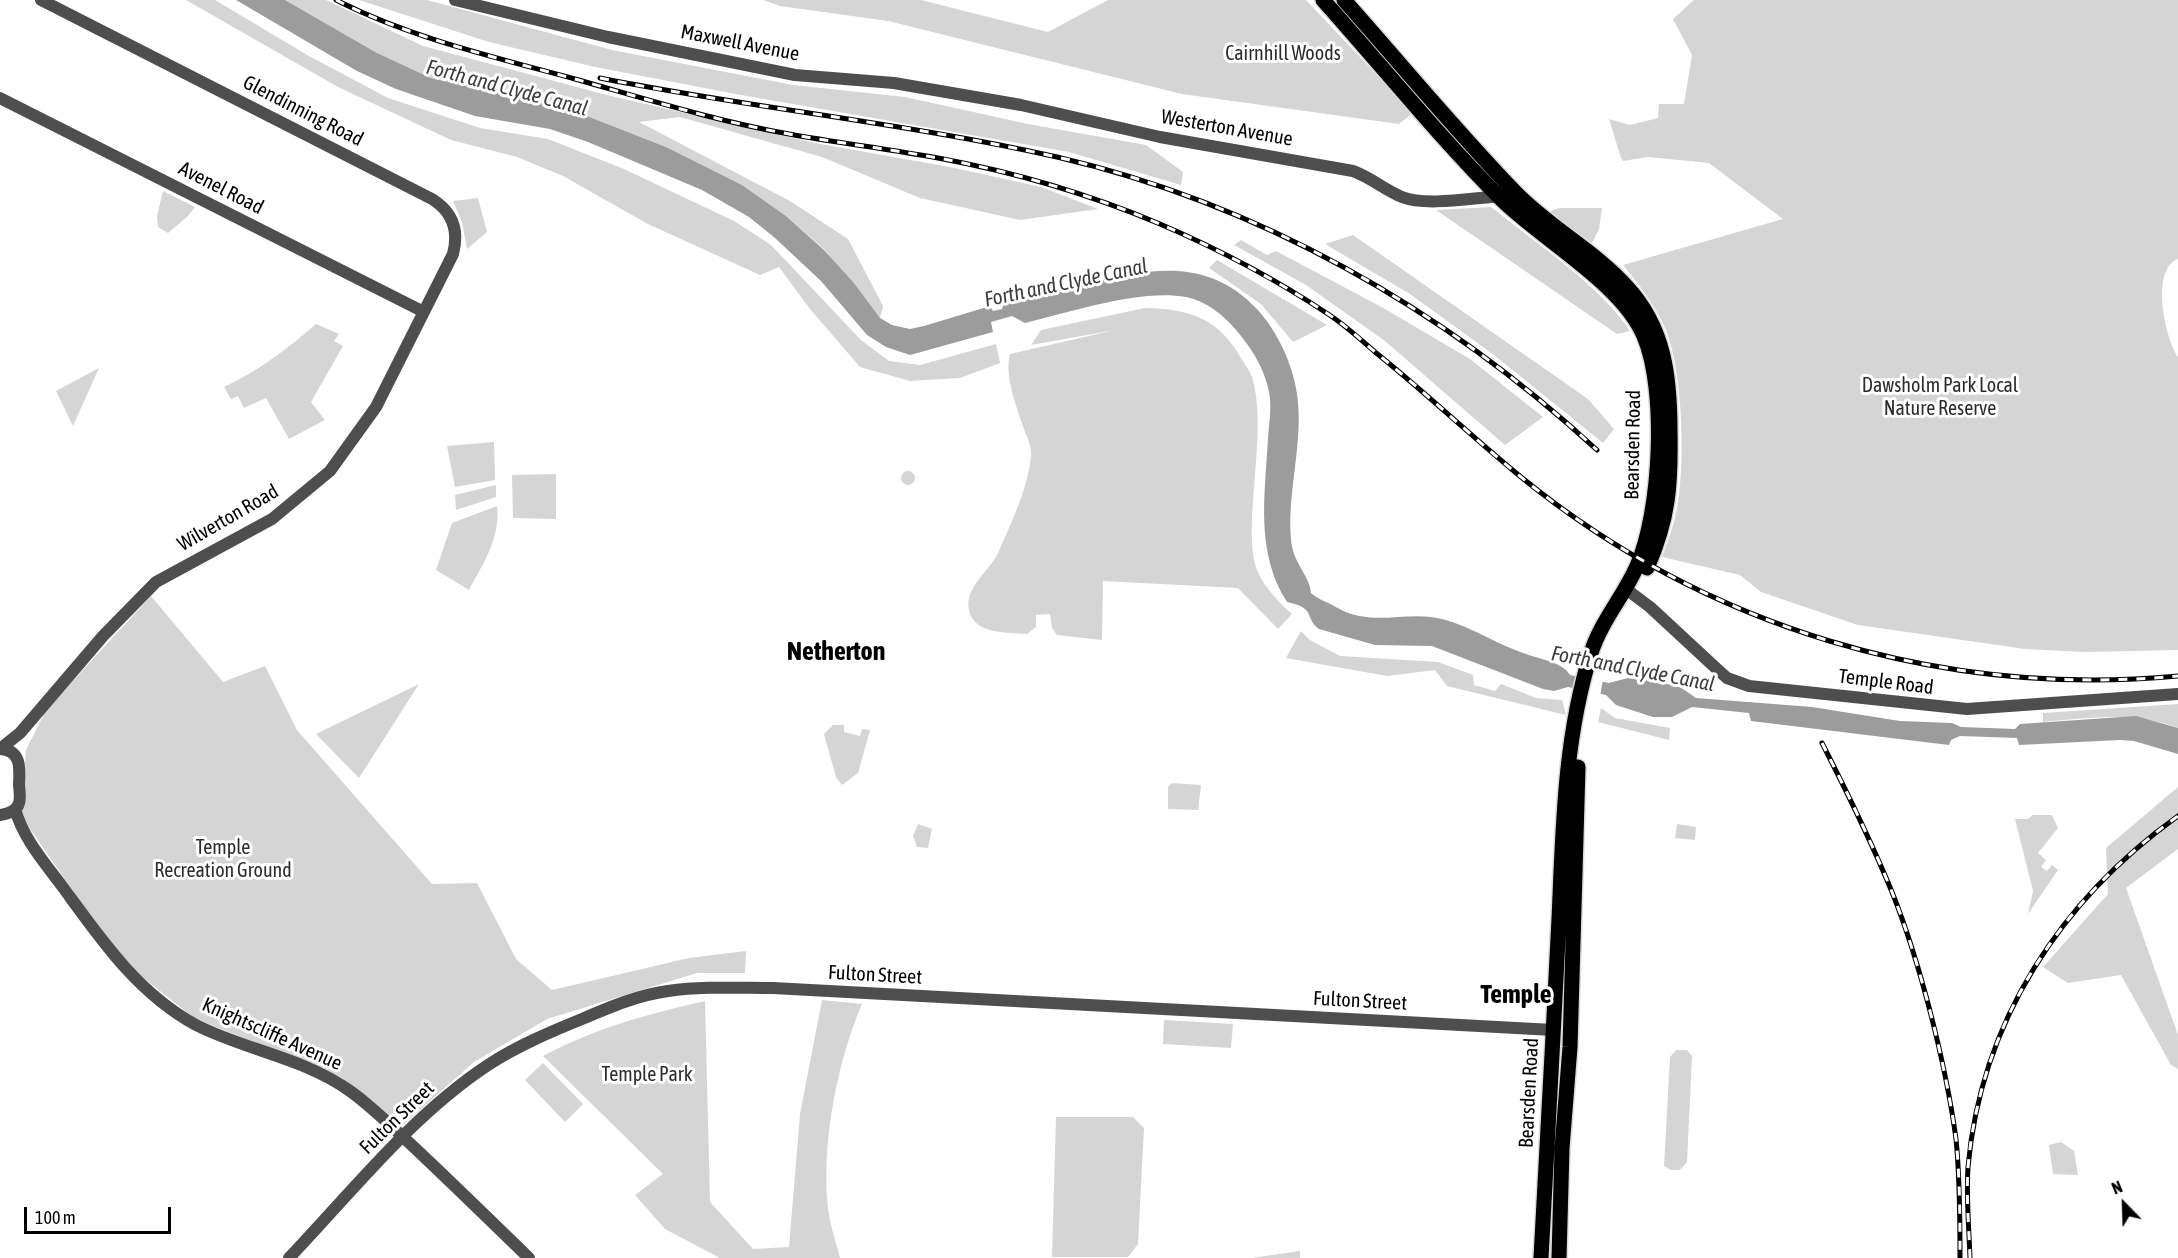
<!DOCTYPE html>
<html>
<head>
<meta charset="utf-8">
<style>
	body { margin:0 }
	#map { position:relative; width:2178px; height:1258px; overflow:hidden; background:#fff; font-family:"Asap Condensed",sans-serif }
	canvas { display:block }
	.north { position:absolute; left:2094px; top:1174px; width:60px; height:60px; -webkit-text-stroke:4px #fff; paint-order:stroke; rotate:337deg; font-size:16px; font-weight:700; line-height:24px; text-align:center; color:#000 }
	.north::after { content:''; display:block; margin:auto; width:21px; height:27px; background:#000; clip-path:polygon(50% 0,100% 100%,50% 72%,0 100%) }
	.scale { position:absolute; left:24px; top:1207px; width:147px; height:27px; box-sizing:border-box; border:3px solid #000; border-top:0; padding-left:8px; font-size:18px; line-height:21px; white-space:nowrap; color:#000; -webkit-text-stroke:4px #fff; paint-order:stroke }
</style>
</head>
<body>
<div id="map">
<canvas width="2178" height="1258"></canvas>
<div class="north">N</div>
<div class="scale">100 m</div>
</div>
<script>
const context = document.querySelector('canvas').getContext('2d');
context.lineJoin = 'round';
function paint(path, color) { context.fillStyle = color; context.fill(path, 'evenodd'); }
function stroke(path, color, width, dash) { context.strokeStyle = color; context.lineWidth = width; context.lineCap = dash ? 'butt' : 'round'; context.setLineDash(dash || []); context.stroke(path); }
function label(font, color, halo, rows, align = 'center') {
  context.font = font + ' "Asap Condensed",sans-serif'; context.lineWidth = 6; context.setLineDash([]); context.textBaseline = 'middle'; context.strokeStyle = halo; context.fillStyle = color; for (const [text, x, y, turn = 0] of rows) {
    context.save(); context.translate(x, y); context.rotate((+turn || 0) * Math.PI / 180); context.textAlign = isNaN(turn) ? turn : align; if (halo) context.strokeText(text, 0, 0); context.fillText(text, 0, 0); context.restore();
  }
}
const green = new Path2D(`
	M186 0H215L309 56 388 98 480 128 548 139 624 169 734 221 771 245 861 340 889 361 920 365 996 344 1000 363 960 378 910 381 860 367 810 309 779 267 760 275 648 224 563 176 517 157 451 140 338 87Z
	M285 0H326L423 46 607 95 815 143 955 168 1041 187 1098 209 1020 220 920 198 822 157 680 117 639 122 790 201 848 239 883 306 880 318 824 249 786 216 742 185 666 147 569 109 431 78 377 53Z
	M359 0H427L612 50 793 85 905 97 1028 124 1146 145 1183 172 1181 185 1069 152 741 95 595 67 489 42Z
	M763 0H921L1048 32 1108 0H1306L1413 113 1399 124 1182 94 888 21 780 6Z
	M1694 0H2178V259C2150 269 2165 338 2178 357V650L2085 652 2025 649 1858 625 1761 592 1740 575 1662 557C1667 543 1673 528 1676 513 1686 468 1683 373 1666 330 1656 306 1639 285 1623 265L1783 219 1709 163 1648 157 1623 161 1621 158 1609 119 1630 125 1658 118 1659 104H1684L1692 55 1673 19Z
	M163 191 195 207 187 217 168 233 158 227 157 216Z
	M478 198 487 232 467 249 462 222 453 201Z
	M1491 207C1532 240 1603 288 1630 331L1617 334 1436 210Z
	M1559 208H1602L1599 229 1592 243 1549 212Z
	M1353 235 1588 399 1614 429 1603 443 1494 355 1410 294 1325 244Z
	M1241 240 1267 255 1276 251 1385 309 1470 359 1543 417 1505 445 1385 341 1306 285 1234 245Z
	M1217 260 1327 325 1293 342 1261 304 1209 268Z
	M1145 308C1186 309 1215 316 1238 353 1242 361 1249 369 1252 377 1267 425 1247 503 1253 554 1256 580 1275 598 1292 614L1278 629 1238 588 1103 581 1102 640 1057 635 1052 628 1050 614 1036 615V627L1027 634C1007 632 974 635 969 610 964 587 991 570 999 551 1012 521 1028 488 1031 456 1032 447 1027 438 1024 429 1017 408 1004 376 1010 354L1115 330 1031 345 1041 330Z
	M316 324 339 334 334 341 343 346 311 402 325 420 289 439 266 398 244 408 238 396 231 399 224 387C260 370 287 349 316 324Z
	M99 368 73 426 56 391Z
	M494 442 495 480 455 487 447 446Z
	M901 478a7 7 0 1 1 14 0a7 7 0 1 1-14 0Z
	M556 474V519L513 518 512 475Z
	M496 485V497L456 510 455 495Z
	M497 506C501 537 483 564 469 590L436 570 452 523Z
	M151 596 223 682 265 666 297 730 432 884 477 883 516 959 552 990 689 958 746 951 745 973H697L547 1019 474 1062 401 1127 342 1078 194 1018 121 960 21 816 26 750 46 710Z
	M1301 631 1310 640 1340 656 1438 662 1473 675 1474 685 1495 691 1501 684 1536 698 1562 700 1566 715 1447 686 1435 670 1387 676 1286 658Z
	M419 684 359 778 316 734Z
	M2178 704V728C2131 711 2092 718 2043 722V713Z
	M1601 708 1615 718 1670 728 1669 740 1598 722Z
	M833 725H844V732L860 736 862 729 870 730 858 773 842 785 836 777 824 734Z
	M1172 783 1201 785 1198 810 1168 809V787Z
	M2178 787V849L2126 888 2178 1035V1069L2171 1065 2121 975 2068 983 2043 967 2108 894 2106 848Z
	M2033 815H2052L2058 828 2038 853 2046 860 2041 867 2047 871 2052 865 2058 870 2028 914 2033 891 2015 819H2028Z
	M918 824 932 829 928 848 917 847 913 836Z
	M1677 824 1696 827 1695 840 1675 838Z
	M822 1000 862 1004C837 1062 821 1145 828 1208 830 1225 836 1242 840 1258H720L665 1229 635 1195 663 1174 543 1056C595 1028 648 1014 705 1001L710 1202 753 1249 789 1247 800 1114Z
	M1164 1020 1233 1024 1231 1048 1163 1044Z
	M1676 1050H1687L1692 1056 1687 1162 1680 1170H1671L1664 1166 1670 1057Z
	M543 1063 583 1104 565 1122 525 1080Z
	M1056 1117H1133L1144 1128 1138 1244 1128 1257H1052Z
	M2061 1142 2074 1151 2078 1175 2053 1174 2049 1145Z
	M1300 1251V1258H1252Z`);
const water = new Path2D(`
	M236 0H285L377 53 431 78 569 109 666 147 742 185 786 216 824 250 853 282 880 318 892 325 910 329 924 326 990 306 993 311 1002 309 1004 303C1032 297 1060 290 1088 283 1150 269 1207 256 1257 309 1277 331 1293 364 1297 394 1304 442 1287 491 1291 539 1292 562 1310 576 1311 593 1319 600 1325 601 1334 606 1374 630 1405 608 1446 620 1474 628 1498 645 1526 654 1539 659 1563 662 1570 675L1609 683 1628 678 1659 682 1680 687 1696 698 1812 707 1900 721 1952 723 1961 727 2015 729 2020 724 2136 716 2178 728V754L2134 741 2120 740 2019 745 2017 738 1960 736 1951 740 1949 745 1751 721 1749 713 1692 707 1672 717H1653L1616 705 1606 695 1568 687 1554 691 1543 689 1432 646 1375 645 1319 629C1304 618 1317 608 1287 602 1255 552 1265 495 1268 438 1269 423 1272 407 1269 392 1265 371 1254 352 1241 336 1228 319 1208 301 1186 297 1139 289 1072 312 1025 323L1012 316 991 322 993 332 910 355 886 347 867 335 821 281 775 238 749 217 702 190 588 142 550 129 475 116 396 89 357 71Z`);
const pier = new Path2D(`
	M1577 674 1603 679 1600 697 1573 691Z`);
const minor = new Path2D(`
	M455 0 608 37 795 75 894 83 1021 105 1160 137 1353 171C1370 177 1385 190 1402 197 1427 207 1477 197 1505 196
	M0 98 424 312
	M1626 589 1650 607 1718 670 1727 678 1749 686 1967 709 2178 694
	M0 749 20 733 103 636 156 582 272 519 330 471 376 407 453 254C459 231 453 212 432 199L41 0
	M0 749C21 750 20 767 19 784 19 789 21 798 19 803 17 811 7 814 0 815
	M15 809C23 838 44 862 62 886 100 938 137 993 196 1025 245 1050 304 1058 350 1091 374 1108 396 1131 418 1151 455 1186 492 1222 529 1258
	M289 1258C352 1192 411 1116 488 1065 517 1046 550 1032 582 1019 610 1007 638 995 668 991 703 986 738 988 773 988L1553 1030`);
const major = new Path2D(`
	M1323 0C1382 66 1439 137 1502 200 1544 241 1622 284 1644 336 1667 390 1661 512 1637 566 1624 596 1601 621 1591 653 1564 738 1563 830 1559 919 1553 1032 1548 1145 1541 1258
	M1344 0C1401 64 1456 131 1516 193 1550 228 1595 251 1627 287 1665 328 1670 378 1670 431 1671 484 1669 518 1647 568
	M1559 1258 1562 1148 1570 1047 1578 767`);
const rail = new Path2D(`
	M336 0C411 38 494 57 575 79 646 99 716 121 789 134 839 143 889 149 938 158 1014 172 1089 194 1160 224 1216 248 1277 280 1328 314 1345 325 1360 339 1375 352 1425 392 1471 436 1521 477 1705 627 1941 698 2178 676
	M600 78C751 108 906 123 1057 157 1260 204 1444 309 1597 450
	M1822 743C1847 792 1871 841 1892 892 1920 962 1946 1065 1956 1139 1960 1178 1960 1219 1960 1258
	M1970 1258C1969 1228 1966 1197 1968 1167 1981 1021 2061 900 2178 816`);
const streetNames = [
	["Maxwell Avenue",740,43,11],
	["Glendinning Road",303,111,27],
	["Westerton Avenue",1227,128,10],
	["Avenel Road",221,188,27],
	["Bearsden Road",1633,445,-89],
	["Wilverton Road",228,518,-30],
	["Temple Road",1886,682,7],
	["Fulton Street",875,975,3],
	["Fulton Street",1360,1001,3],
	["Knightscliffe Avenue",272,1034,24],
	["Bearsden Road",1529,1093,-87],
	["Fulton Street",397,1118,-44]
];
const parkNames = [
	["Cairnhill Woods",1283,54],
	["Dawsholm Park Local",1940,386],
	["Nature Reserve",1940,409],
	["Temple",223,848],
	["Recreation Ground",223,871],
	["Temple Park",647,1075]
];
const waterNames = [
	["Forth and Clyde Canal",507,88,15],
	["Forth and Clyde Canal",1066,283,-12],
	["Forth and Clyde Canal",1633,669,11]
];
const districtNames = [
	["Netherton",836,652],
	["Temple",1516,995]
];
paint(green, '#d5d5d5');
paint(water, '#9c9c9c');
paint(pier, '#fff');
stroke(major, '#dbdbdb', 18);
stroke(minor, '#4e4e4e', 12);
stroke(major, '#000', 15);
stroke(rail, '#000', 5);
stroke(rail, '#fff', 3, [9]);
label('20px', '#000', '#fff', streetNames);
label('20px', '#2c2c2c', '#fff', parkNames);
label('italic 21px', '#3d3d3d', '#fff', waterNames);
label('bold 26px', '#000', '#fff', districtNames);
</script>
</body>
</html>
